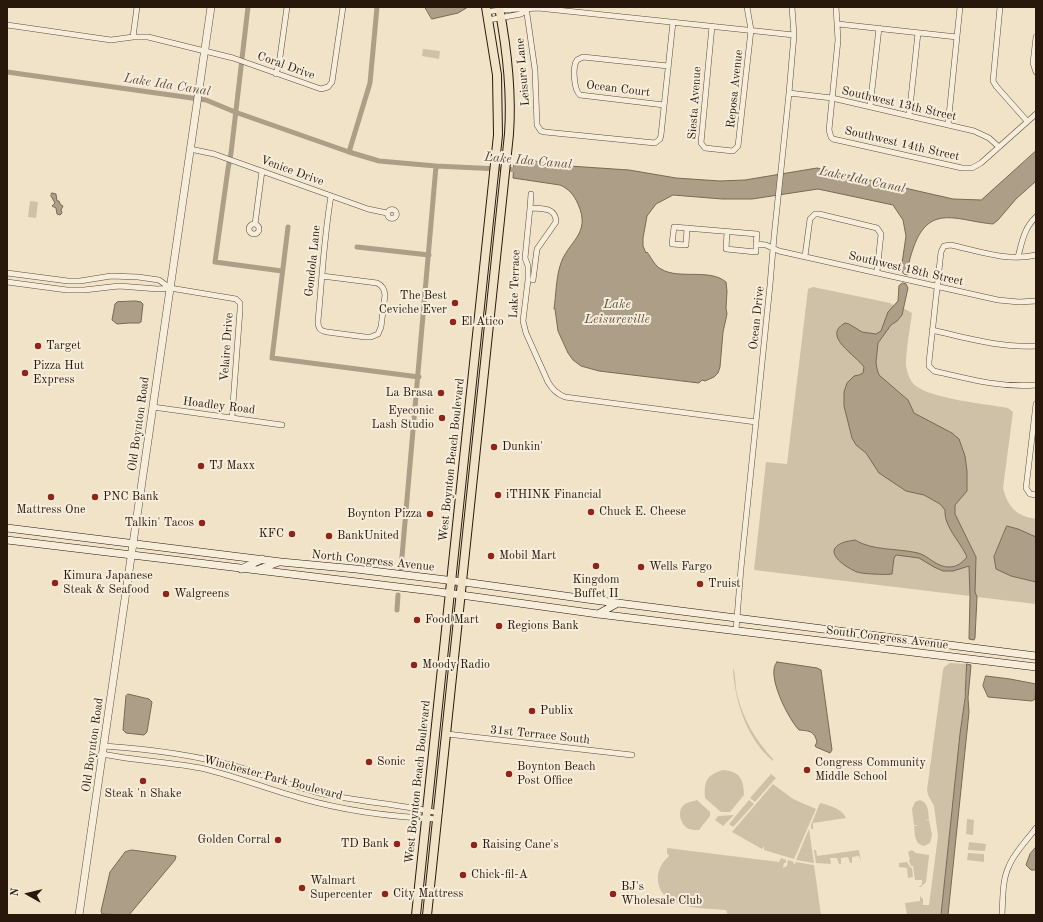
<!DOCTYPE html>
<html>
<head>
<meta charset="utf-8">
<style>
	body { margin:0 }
	#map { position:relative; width:1043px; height:922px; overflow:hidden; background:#f1e3c8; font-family:"Old Standard TT",serif }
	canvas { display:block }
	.frame { position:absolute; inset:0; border:8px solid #28180c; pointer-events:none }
	.north { position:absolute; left:8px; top:874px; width:40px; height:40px; -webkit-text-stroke:3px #f6eddb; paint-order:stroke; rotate:278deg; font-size:11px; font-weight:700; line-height:16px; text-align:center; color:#28180c }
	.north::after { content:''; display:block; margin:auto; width:14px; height:18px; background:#28180c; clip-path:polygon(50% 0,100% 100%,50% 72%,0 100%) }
</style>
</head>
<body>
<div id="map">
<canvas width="1043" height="922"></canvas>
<div class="frame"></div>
<div class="north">N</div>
</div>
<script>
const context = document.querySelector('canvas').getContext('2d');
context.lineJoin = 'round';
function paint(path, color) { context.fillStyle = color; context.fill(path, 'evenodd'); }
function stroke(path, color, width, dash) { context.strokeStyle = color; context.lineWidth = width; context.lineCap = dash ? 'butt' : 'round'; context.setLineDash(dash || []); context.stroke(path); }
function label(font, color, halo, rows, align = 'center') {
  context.font = font + ' "Old Standard TT",serif'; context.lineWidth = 4; context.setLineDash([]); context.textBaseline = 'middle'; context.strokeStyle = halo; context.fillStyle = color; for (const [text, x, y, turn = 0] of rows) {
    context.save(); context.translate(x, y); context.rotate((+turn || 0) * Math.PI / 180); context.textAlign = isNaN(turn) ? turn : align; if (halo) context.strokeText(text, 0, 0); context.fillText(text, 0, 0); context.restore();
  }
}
const green = new Path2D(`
	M423 49 440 51 439 59 422 56Z
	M30 201 38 202 36 218 28 217Z
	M903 283 906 284 908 288 903 308 912 313C910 329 906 349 906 365 907 372 910 382 916 386 933 399 986 404 1008 408L1013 412 1003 488C1008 507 1016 516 1036 519V604L977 597 975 638 974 640 969 639 970 596 754 570 766 462 787 464 808 289 813 287 890 303 895 306 898 301 899 286Z
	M950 663 967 664V671L941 915H907L905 903 920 901V896L923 899V905H929L938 836 934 806 928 795 927 790 943 670 944 667Z
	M733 668C736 674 735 686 737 694 743 719 756 741 773 759V761C747 740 734 699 733 668Z
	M723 770C740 771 744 780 744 795L730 812H721L705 798C704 782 706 775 723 770Z
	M771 774 776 778 755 802 750 798Z
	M773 784 793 799 816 809 794 859 764 850V846L762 849 732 832Z
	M697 800 710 812V816L699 830C696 830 692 830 689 829 682 826 677 814 682 807 686 802 691 802 697 800Z
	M749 800 754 804 733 827 729 824Z
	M920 800C929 803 928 812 929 819L924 821 929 820 932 835 930 843 924 846C914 844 915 834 914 826L919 825H914L912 809 915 802Z
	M820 803C831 806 841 808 846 818L813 823V829H811V825Z
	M734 815 723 826 715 820 718 816Z
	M967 819 974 820 973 835 966 834Z
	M809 829 814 863 796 860Z
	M969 842 986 844 985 851 968 850Z
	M667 848 779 862 781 858 786 860V863H784L783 868 787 866 788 860 794 862 793 863 795 864 796 862 814 865 821 915H728L726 910C704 908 661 910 658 881 657 871 662 862 669 856L667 853Z
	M814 850H816L817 856 859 850 861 863 859 856 852 857V863H850L848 857 841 858V864H839L837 858H830L831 864 816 863Z
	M912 850 916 853 929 855V856L926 882 921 887H918L922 885V880H915L913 866H911L909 861 910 859 908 852Z
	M968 853 984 854V862L967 860Z
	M907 862 910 867 912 868 913 877 908 878 907 868 899 867V863Z`);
const water = new Path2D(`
	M425 7H468L458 13 432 19Z
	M1036 151V181L1016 199 998 220 993 224C958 221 930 203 914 246 911 255 907 264 910 273L907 275 904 274 901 270 906 236 903 220 893 205 818 189 752 199H722L673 195 656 204 647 216 643 238V246L646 253 647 252C652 259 655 266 661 269 679 280 709 268 726 282L727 291 726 308 727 314 723 332 720 367 718 373 714 377 705 381 702 380 699 383 599 371 581 366 573 360 568 353 558 331 555 309H554C556 295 556 279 560 266 567 241 592 235 578 204 574 195 569 189 560 185L513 178 514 163C526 157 539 162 551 165L553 164 554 165 629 170 676 178 720 181 745 180 817 168 953 199 981 200Z
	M52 193 56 194 57 201H59L60 204 63 206 61 210 62 213 60 215 57 214 56 208 52 206 55 203 51 196Z
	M903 283 906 284 908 288 902 315 897 321 891 325 878 343 876 362 877 369 879 375 908 400 914 413 952 433 959 439 965 456 967 471V491L955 505V514L976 557 975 592 977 597 975 638 974 640 969 639 970 596 969 566 953 571H943L934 567 919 558 896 555 894 558 892 574C886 575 862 574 857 572 847 568 821 552 842 543 846 541 851 541 855 540 873 551 897 548 918 553 929 556 936 567 949 567 957 567 962 563 967 557 960 541 944 527 945 510L940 504 924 495 906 491 879 473 866 453 856 445 852 438 844 406V392L847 383 854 376 859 375 863 373 864 367C856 355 821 336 845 323L849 324 862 332 876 334 881 331 888 312 898 301 899 286Z
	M136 301 141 302 143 304 141 322 139 323H129L117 324 112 320 115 304 117 302Z
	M1007 526 1018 529 1036 537V582L1011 576 996 569 994 557Z
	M777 662 817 668 821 670 832 750 830 753 816 747 815 746 817 742C814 730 808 731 799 730 789 720 765 674 777 662Z
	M967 664 971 665 968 698 969 712 948 915H941L960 734 965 698Z
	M986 676 1010 679 1036 684 1035 699 1032 701 988 697 983 686Z
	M128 694 149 699 152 702 147 732 144 735 126 733 123 730 126 696Z
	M1036 847V870H1031L1026 865 1030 854Z
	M132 850 176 856 175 860 129 915 102 914 101 911 110 872 125 852Z`);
const canal = new Path2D(`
	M248 7 231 153 228 169 215 262 282 271
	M7 72 206 100 235 112 349 152 379 161 436 166 520 170
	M349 152 370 83 377 7
	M288 227 272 358 419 377
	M357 247 429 255
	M401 568 436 166
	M397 610 398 595`);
const minor = new Path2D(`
	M526 7 535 70 537 125 541 131 545 132 655 143 660 139 661 135 673 22
	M836 7 838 40 829 130 831 137 833 139 962 168H972L981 163 1036 114
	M1000 7 993 81 996 86 1027 121
	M487 12C505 9 521 9 538 8L794 35
	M488 20 521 14 526 10
	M838 24 957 37
	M7 25 111 40 133 37H148L233 58 321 89 328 87 332 82 343 7
	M712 26 701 143 705 148 733 151 738 146 751 30 747 7
	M133 37 137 7
	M1036 37 1033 63 1036 72
	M276 74 279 64 287 7
	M789 93 832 98 974 131 989 138 999 147
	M664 105 580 95C574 90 572 67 577 60L583 57 668 66
	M870 107 879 28
	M909 116 918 33
	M948 125 960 7
	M190 149 214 154 368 209 387 213
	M530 208 531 194
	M387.5 214a4.5 4.5 0 1 1 9 0a4.5 4.5 0 1 1-9 0Z
	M249 229a5 5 0 1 1 10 0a5 5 0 1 1-10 0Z
	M255 224 262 171
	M687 228 686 245 672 244 674 227 757 234 756 244 766 245 779 251 998 300 1019 302 1036 301
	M727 232 726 249 756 252V244
	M1036 255C1008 262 978 251 951 245L944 246 941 252 929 362V366L934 371C968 379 1001 388 1036 385
	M805 256 810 219 815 214H819L877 228 881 234 877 272
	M1018 257C1022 242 1024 228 1036 217
	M7 273 68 281H80L111 276 138 277 159 280 170 288
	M322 276 377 283C383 286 384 289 385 295L381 327 378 334 371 337H365L327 332C320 331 318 328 318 321 322 279 324 237 331 196
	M533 280 537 249 556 222C556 207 542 209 530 208L525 258 528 266V280L523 321 526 333 548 382C552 389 557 394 565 397L756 422
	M7 282 67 290H84L119 286 158 289 170 288 236 299 240 303V310L232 417
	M932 330C967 338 1000 348 1036 346
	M1036 404 1026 488 1030 494 1036 495
	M153 407 282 425
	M736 630 741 568 770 285 774 237 789 93 794 35 792 7
	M447 734 632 755
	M104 746C149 749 195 755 238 767 266 775 292 786 319 793 359 802 399 804 439 813
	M103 754C136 761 171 762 205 769 237 777 268 789 300 798 345 811 392 817 438 819
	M1002 915C1003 899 1002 880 1009 866 1014 853 1028 839 1036 828`);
const tertiary = new Path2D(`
	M79 915 211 7`);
const secondary = new Path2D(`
	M7 528 281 562 356 569 471 583 594 600 1036 656
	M7 540 432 591 598 614 1036 667
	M241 569 262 559
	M257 570 279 562
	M598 614 618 603`);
const primary = new Path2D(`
	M416 915 498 135 497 75 486 7
	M427 915 509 134C512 91 507 49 499 7`);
const markers = [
	[455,303,4,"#8f2418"],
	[453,322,4,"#8f2418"],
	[38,346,4,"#8f2418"],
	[25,373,4,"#8f2418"],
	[441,393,4,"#8f2418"],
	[442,418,4,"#8f2418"],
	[494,447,4,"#8f2418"],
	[201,466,4,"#8f2418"],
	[498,495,4,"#8f2418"],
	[51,497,4,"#8f2418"],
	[95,497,4,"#8f2418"],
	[591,512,4,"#8f2418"],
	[430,514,4,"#8f2418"],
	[202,523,4,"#8f2418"],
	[292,534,4,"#8f2418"],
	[329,536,4,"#8f2418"],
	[491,556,4,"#8f2418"],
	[596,566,4,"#8f2418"],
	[641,567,4,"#8f2418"],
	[55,583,4,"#8f2418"],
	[700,584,4,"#8f2418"],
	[166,594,4,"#8f2418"],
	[417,620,4,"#8f2418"],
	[499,626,4,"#8f2418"],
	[414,665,4,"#8f2418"],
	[532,711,4,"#8f2418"],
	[369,762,4,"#8f2418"],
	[807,770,4,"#8f2418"],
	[509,774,4,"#8f2418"],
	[143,781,4,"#8f2418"],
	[278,840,4,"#8f2418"],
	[397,844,4,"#8f2418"],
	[474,845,4,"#8f2418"],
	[463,875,4,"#8f2418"],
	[302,888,4,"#8f2418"],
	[385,894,4,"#8f2418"],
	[613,894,4,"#8f2418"]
];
const streetNames = [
	["Coral Drive",286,66,20],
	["Leisure Lane",523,72,-95],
	["Ocean Court",618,89,7],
	["Reposa Avenue",735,89,-84],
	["Siesta Avenue",695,103,-86],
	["Southwest 13th Street",899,104,13],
	["Southwest 14th Street",902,144,13],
	["Venice Drive",292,171,20],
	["Gondola Lane",313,261,-84],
	["Southwest 18th Street",906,269,13],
	["Lake Terrace",515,284,-88],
	["Ocean Drive",757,318,-84],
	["Velaire Drive",227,347,-86],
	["Hoadley Road",219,406,7],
	["Old Boynton Road",139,424,-82],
	["West Boynton Beach Boulevard",452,460,-84],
	["North Congress Avenue",373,561,6],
	["South Congress Avenue",887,638,7],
	["31st Terrace South",540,735,6],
	["Old Boynton Road",93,745,-82],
	["Winchester Park Boulevard",273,778,15],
	["West Boynton Beach Boulevard",418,782,-84]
];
const poiNames = [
	["The Best",447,296,"right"],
	["Ceviche Ever",447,310,"right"],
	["El Atico",461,322],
	["Target",46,346],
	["Pizza Hut",33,366],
	["Express",33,380],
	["La Brasa",433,393,"right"],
	["Eyeconic",434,411,"right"],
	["Lash Studio",434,425,"right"],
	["Dunkin'",502,447],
	["TJ Maxx",209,466],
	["iTHINK Financial",506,495],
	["PNC Bank",103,497],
	["Mattress One",51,510,"center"],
	["Chuck E. Cheese",599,512],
	["Boynton Pizza",422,514,"right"],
	["Talkin' Tacos",194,523,"right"],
	["KFC",284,534,"right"],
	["BankUnited",337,536],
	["Mobil Mart",499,556],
	["Wells Fargo",649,567],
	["Kimura Japanese",63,576],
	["Steak & Seafood",63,590],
	["Kingdom",596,580,"center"],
	["Buffet II",596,594,"center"],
	["Truist",708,584],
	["Walgreens",174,594],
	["Food Mart",425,620],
	["Regions Bank",507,626],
	["Moody Radio",422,665],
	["Publix",540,711],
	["Sonic",377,762],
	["Congress Community",815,763],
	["Middle School",815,777],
	["Boynton Beach",517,767],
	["Post Office",517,781],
	["Steak 'n Shake",143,794,"center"],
	["Golden Corral",270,840,"right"],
	["TD Bank",389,844,"right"],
	["Raising Cane's",482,845],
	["Chick-fil-A",471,875],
	["Walmart",310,881],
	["Supercenter",310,895],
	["BJ's",621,887],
	["Wholesale Club",621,901],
	["City Mattress",393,894]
];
const waterNames = [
	["Lake Ida Canal",167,85,9],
	["Lake Ida Canal",528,161,5],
	["Lake Ida Canal",862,180,12],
	["Lake",617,305],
	["Leisureville",617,320]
];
paint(green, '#cfc0a8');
paint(water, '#ad9e88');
stroke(water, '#786856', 1);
stroke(canal, '#ad9e88', 5);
stroke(minor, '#5a4b3b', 6);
stroke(tertiary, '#5a4b3b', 8);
stroke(secondary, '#28180c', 8);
stroke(primary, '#28180c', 10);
stroke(minor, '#f6eddb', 5);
stroke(tertiary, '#f6eddb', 7);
stroke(secondary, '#f6eddb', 7);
stroke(primary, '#f1e3c8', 8);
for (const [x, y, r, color] of markers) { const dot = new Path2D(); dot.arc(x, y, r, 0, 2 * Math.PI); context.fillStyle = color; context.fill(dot); stroke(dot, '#f6eddb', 1.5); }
label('12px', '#28180c', '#f6eddb', streetNames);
label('12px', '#28180c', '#f6eddb', poiNames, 'left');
label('italic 13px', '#5d4e3e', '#f6eddb', waterNames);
</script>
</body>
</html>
